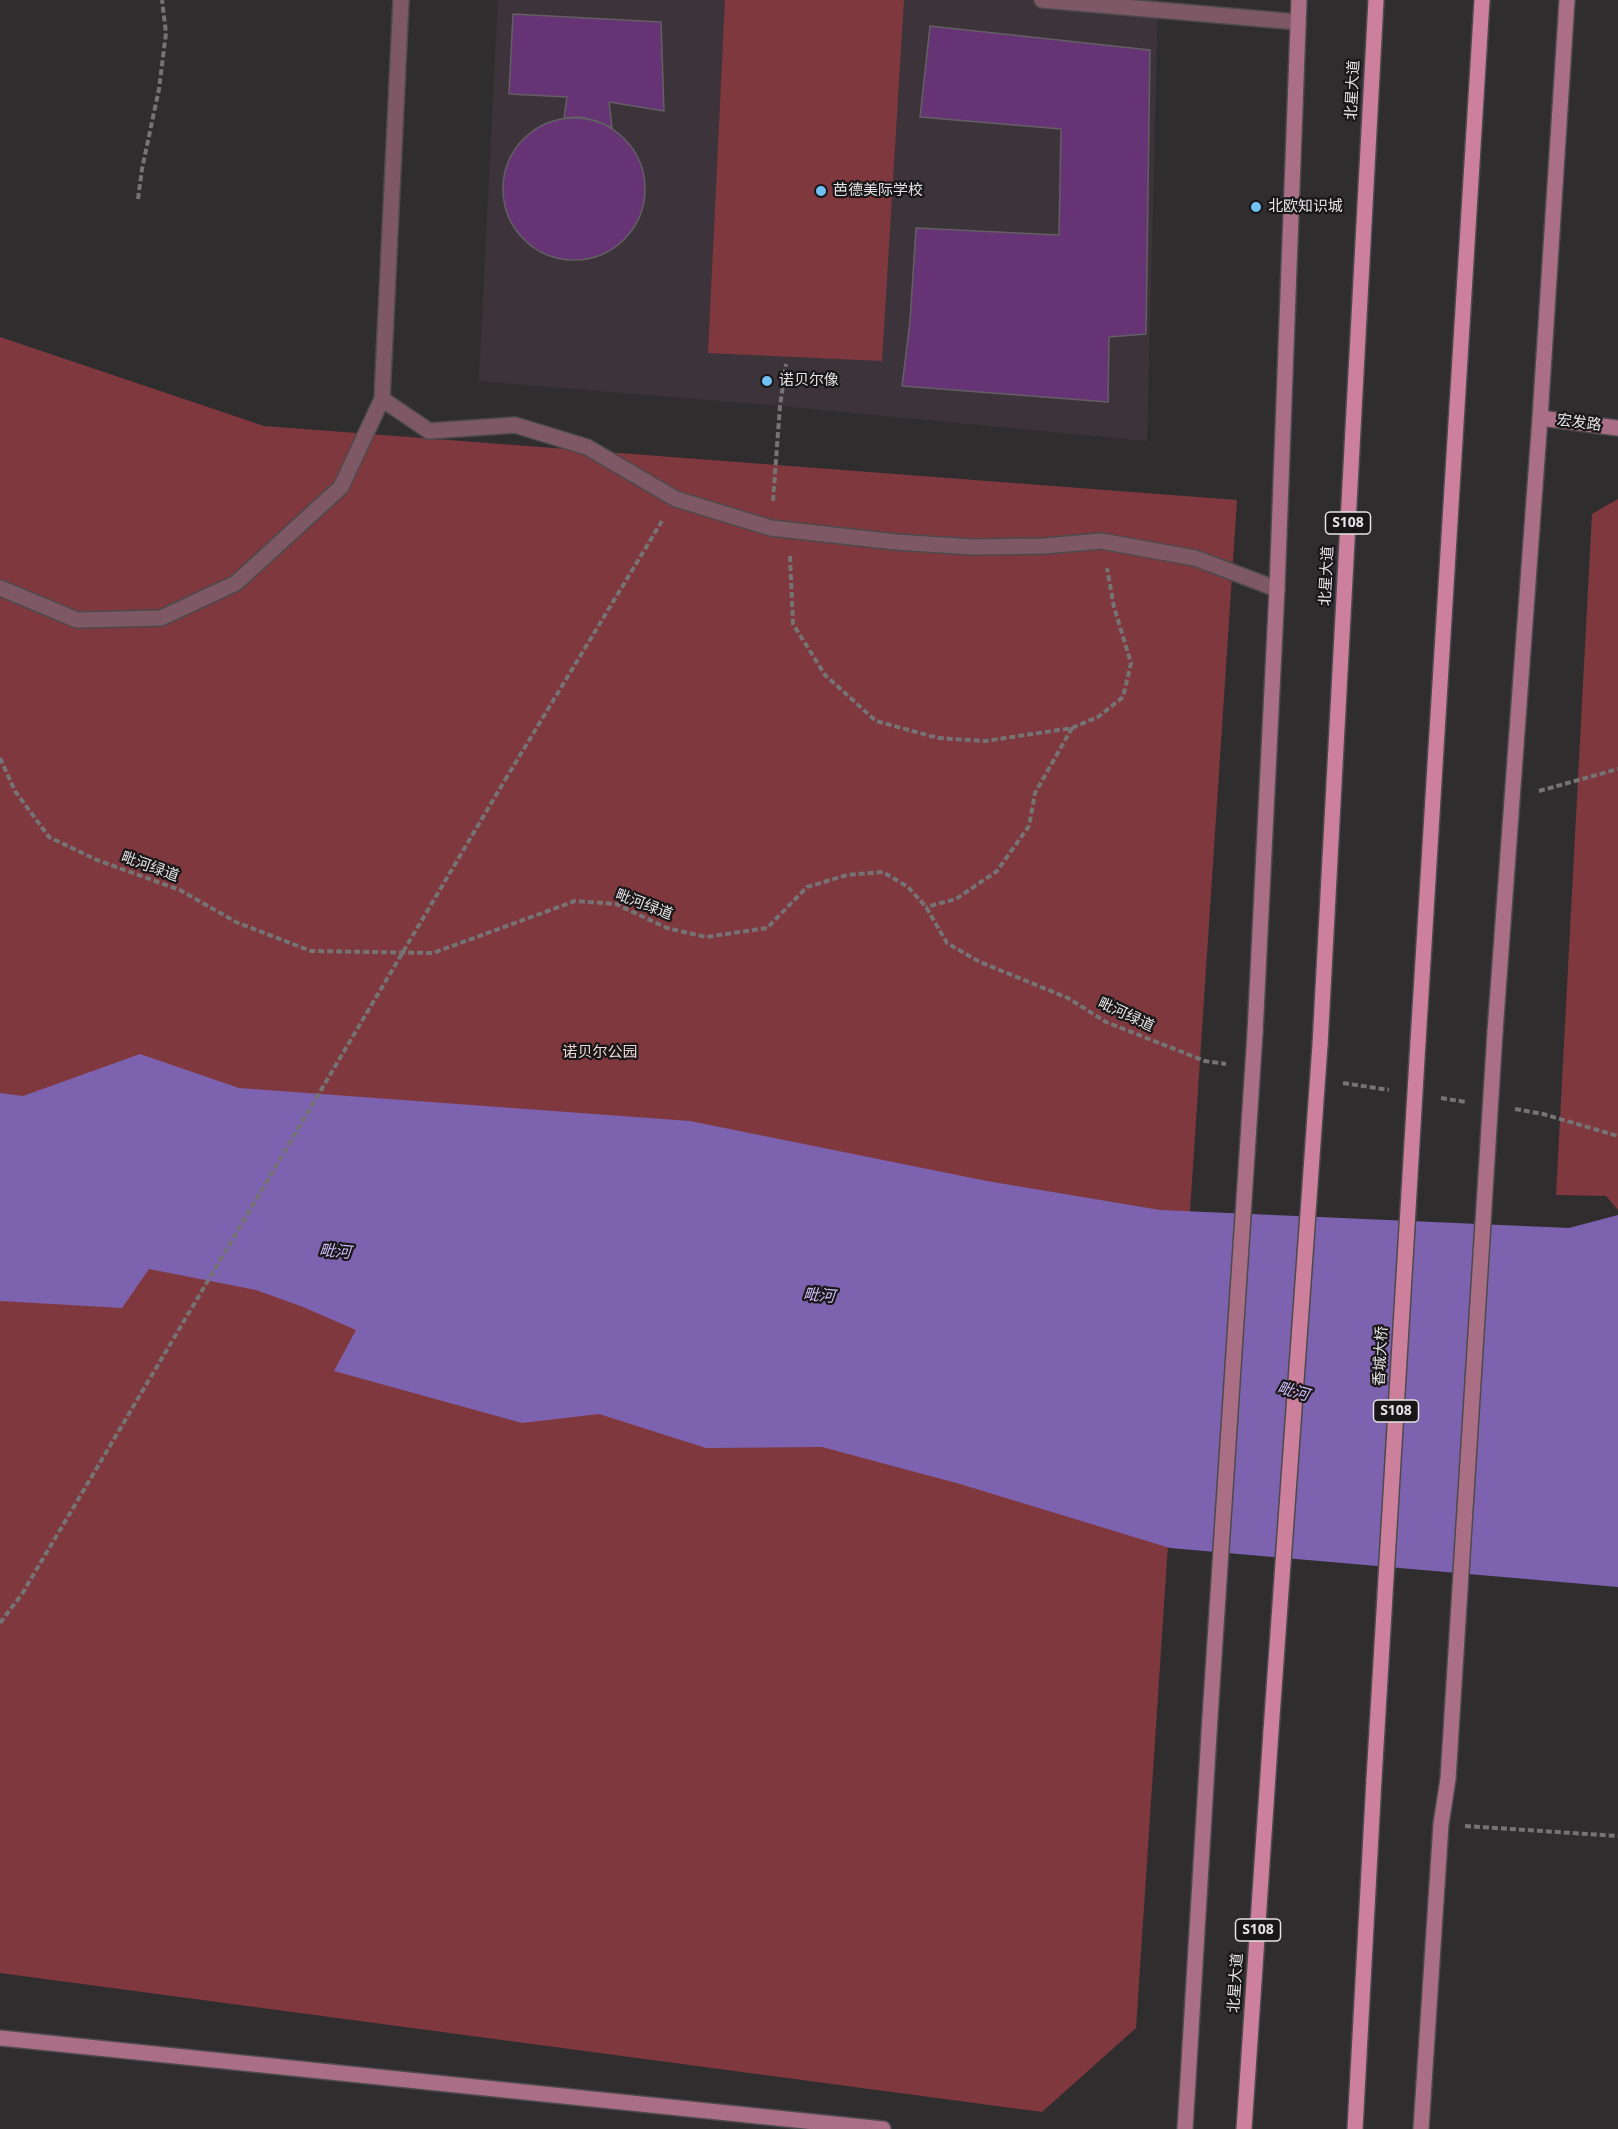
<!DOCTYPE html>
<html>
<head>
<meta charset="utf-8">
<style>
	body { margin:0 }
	canvas { display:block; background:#302d2f }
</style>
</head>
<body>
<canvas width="1618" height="2129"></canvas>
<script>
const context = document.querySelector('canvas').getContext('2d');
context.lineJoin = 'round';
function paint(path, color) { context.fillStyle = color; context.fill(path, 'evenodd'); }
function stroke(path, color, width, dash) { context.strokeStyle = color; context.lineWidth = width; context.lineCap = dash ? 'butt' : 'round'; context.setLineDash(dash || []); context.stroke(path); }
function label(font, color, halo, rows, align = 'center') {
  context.font = font + ' "Noto Sans","Noto Sans SC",sans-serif'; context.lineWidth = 4.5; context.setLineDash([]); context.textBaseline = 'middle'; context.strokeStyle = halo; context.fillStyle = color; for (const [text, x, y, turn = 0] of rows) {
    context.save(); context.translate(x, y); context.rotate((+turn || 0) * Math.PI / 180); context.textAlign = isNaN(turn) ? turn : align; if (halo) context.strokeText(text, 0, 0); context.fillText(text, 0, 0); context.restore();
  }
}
const built = new Path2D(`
	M498 0H1158L1147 441 780 406 479 381Z`);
const green = new Path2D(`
	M725 0H904L882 361 708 353Z
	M0 337 264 426 1237 500 1136 2028 1042 2112 0 1973Z
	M1618 499V1210L1606 1196 1556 1195 1592 514Z`);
const water = new Path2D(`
	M140 1054 239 1088 690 1121 987 1181 1160 1210 1569 1228 1618 1215V1587L1170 1548 960 1484 822 1447 706 1448 599 1414 522 1423 334 1371 356 1330 303 1307 256 1290 149 1269 122 1308 0 1301V1093L23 1096Z`);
const building = new Path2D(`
	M513 14 661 22 664 111 609 102 612 128 597 121 580 117 564 118 567 97 509 94Z
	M930 26 1150 50 1146 334 1109 337 1108 402 902 386 910 321 916 228 1059 235 1061 129 920 117Z
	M503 189a71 71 0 1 1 142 0a71 71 0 1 1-142 0Z`);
const path = new Path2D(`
	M138 199 142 169 159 89 166 33 162 0
	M773 501 780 406 786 364
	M790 556 793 624 825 675 876 721 938 738 985 741 1072 728 1035 793 1029 826 997 871 956 899 926 907
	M1072 728 1098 717 1123 697 1131 663 1114 607 1107 568
	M0 758 15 791 49 837 97 860 180 890 236 922 311 951 433 953 575 901 616 904 667 928 706 937 767 928 807 887 847 875 883 872 908 887 926 907 947 943 980 962 1068 998 1106 1022 1205 1061 1226 1064
	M505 780 662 521
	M1539 791 1618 769
	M1343 1083 1389 1090
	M1441 1098 1466 1102
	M1515 1109 1543 1114 1618 1136
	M0 1623 22 1594
	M1465 1826 1618 1836`);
const lane = new Path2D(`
	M1042 0 1298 22`);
const street = new Path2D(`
	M401 0 382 399 429 431 515 425 587 447 676 499 771 528 896 542 973 547 1044 546 1101 541 1195 558 1277 589
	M0 588 77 620 161 618 236 583 341 487 382 399`);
const secondary = new Path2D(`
	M1540 418 1618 428
	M1495 1032 1540 418 1567 0
	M1255 1033 1277 589 1299 0
	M0 2038 883 2129
	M1185 2129 1210 1717
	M1421 2129 1441 1824 1448 1779`);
const primary = new Path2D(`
	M1418 1042 1482 0
	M1320 1045 1376 0
	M1244 2129 1271 1731
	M1355 2129 1374 1779`);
const pathBridge = new Path2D(`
	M22 1594 505 780`);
const secondaryBridge = new Path2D(`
	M1210 1717 1255 1033
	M1448 1779 1495 1032`);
const primaryBridge = new Path2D(`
	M1271 1731 1320 1045
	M1374 1779 1418 1042`);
const markers = [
	[821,191,6,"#72c1f5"],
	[1256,207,6,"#72c1f5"],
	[767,381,6,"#72c1f5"]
];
const shields = [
	[1348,523,45],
	[1396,1411,45],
	[1258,1930,45]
];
const shieldNames = [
	["S108",1348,523],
	["S108",1396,1411],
	["S108",1258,1930]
];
const streetNames = [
	["北星大道",1353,90,-87],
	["宏发路",1579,423,7],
	["北星大道",1327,576,-87],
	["毗河绿道",150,867,20],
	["毗河绿道",644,905,21],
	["毗河绿道",1126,1015,25],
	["香城大桥",1381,1356,-87],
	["北星大道",1236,1983,-86]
];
const poiNames = [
	["芭德美际学校",833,191],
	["北欧知识城",1268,207],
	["诺贝尔像",779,381]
];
const parkNames = [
	["诺贝尔公园",600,1053]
];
const waterNames = [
	["毗河",335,1252,5],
	["毗河",819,1296,5],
	["毗河",1293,1392,15]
];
paint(built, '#3c343a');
paint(green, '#7f383e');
paint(water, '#7d63af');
paint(building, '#663475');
stroke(building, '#626063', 1.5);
stroke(lane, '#4d4a4c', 18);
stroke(street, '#4d4a4c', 18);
stroke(secondary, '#4d4a4c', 18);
stroke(primary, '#4d4a4c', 18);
stroke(path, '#767375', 4, [6, 3]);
stroke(lane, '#7e5965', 15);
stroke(street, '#7e5965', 15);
stroke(secondary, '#aa6f84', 15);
stroke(primary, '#cc809b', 15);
stroke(secondaryBridge, '#4d4a4c', 18, []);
stroke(primaryBridge, '#4d4a4c', 18, []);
stroke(pathBridge, '#767375', 4, [6, 3]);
stroke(secondaryBridge, '#aa6f84', 15);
stroke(primaryBridge, '#cc809b', 15);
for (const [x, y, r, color] of markers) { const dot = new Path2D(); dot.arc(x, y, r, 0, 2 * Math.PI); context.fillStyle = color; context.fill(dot); stroke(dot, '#181617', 2); }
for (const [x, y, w] of shields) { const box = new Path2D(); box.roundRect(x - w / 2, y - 11, w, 22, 4.5); context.fillStyle = '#181617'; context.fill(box); stroke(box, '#e5e3e5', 1.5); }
label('bold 14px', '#e5e3e5', null, shieldNames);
label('15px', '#e5e3e5', '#181617', streetNames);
label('15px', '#e5e3e5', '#181617', poiNames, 'left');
label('15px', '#efd5d5', '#181617', parkNames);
label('italic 16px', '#ccbaf8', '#181617', waterNames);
</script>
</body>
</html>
